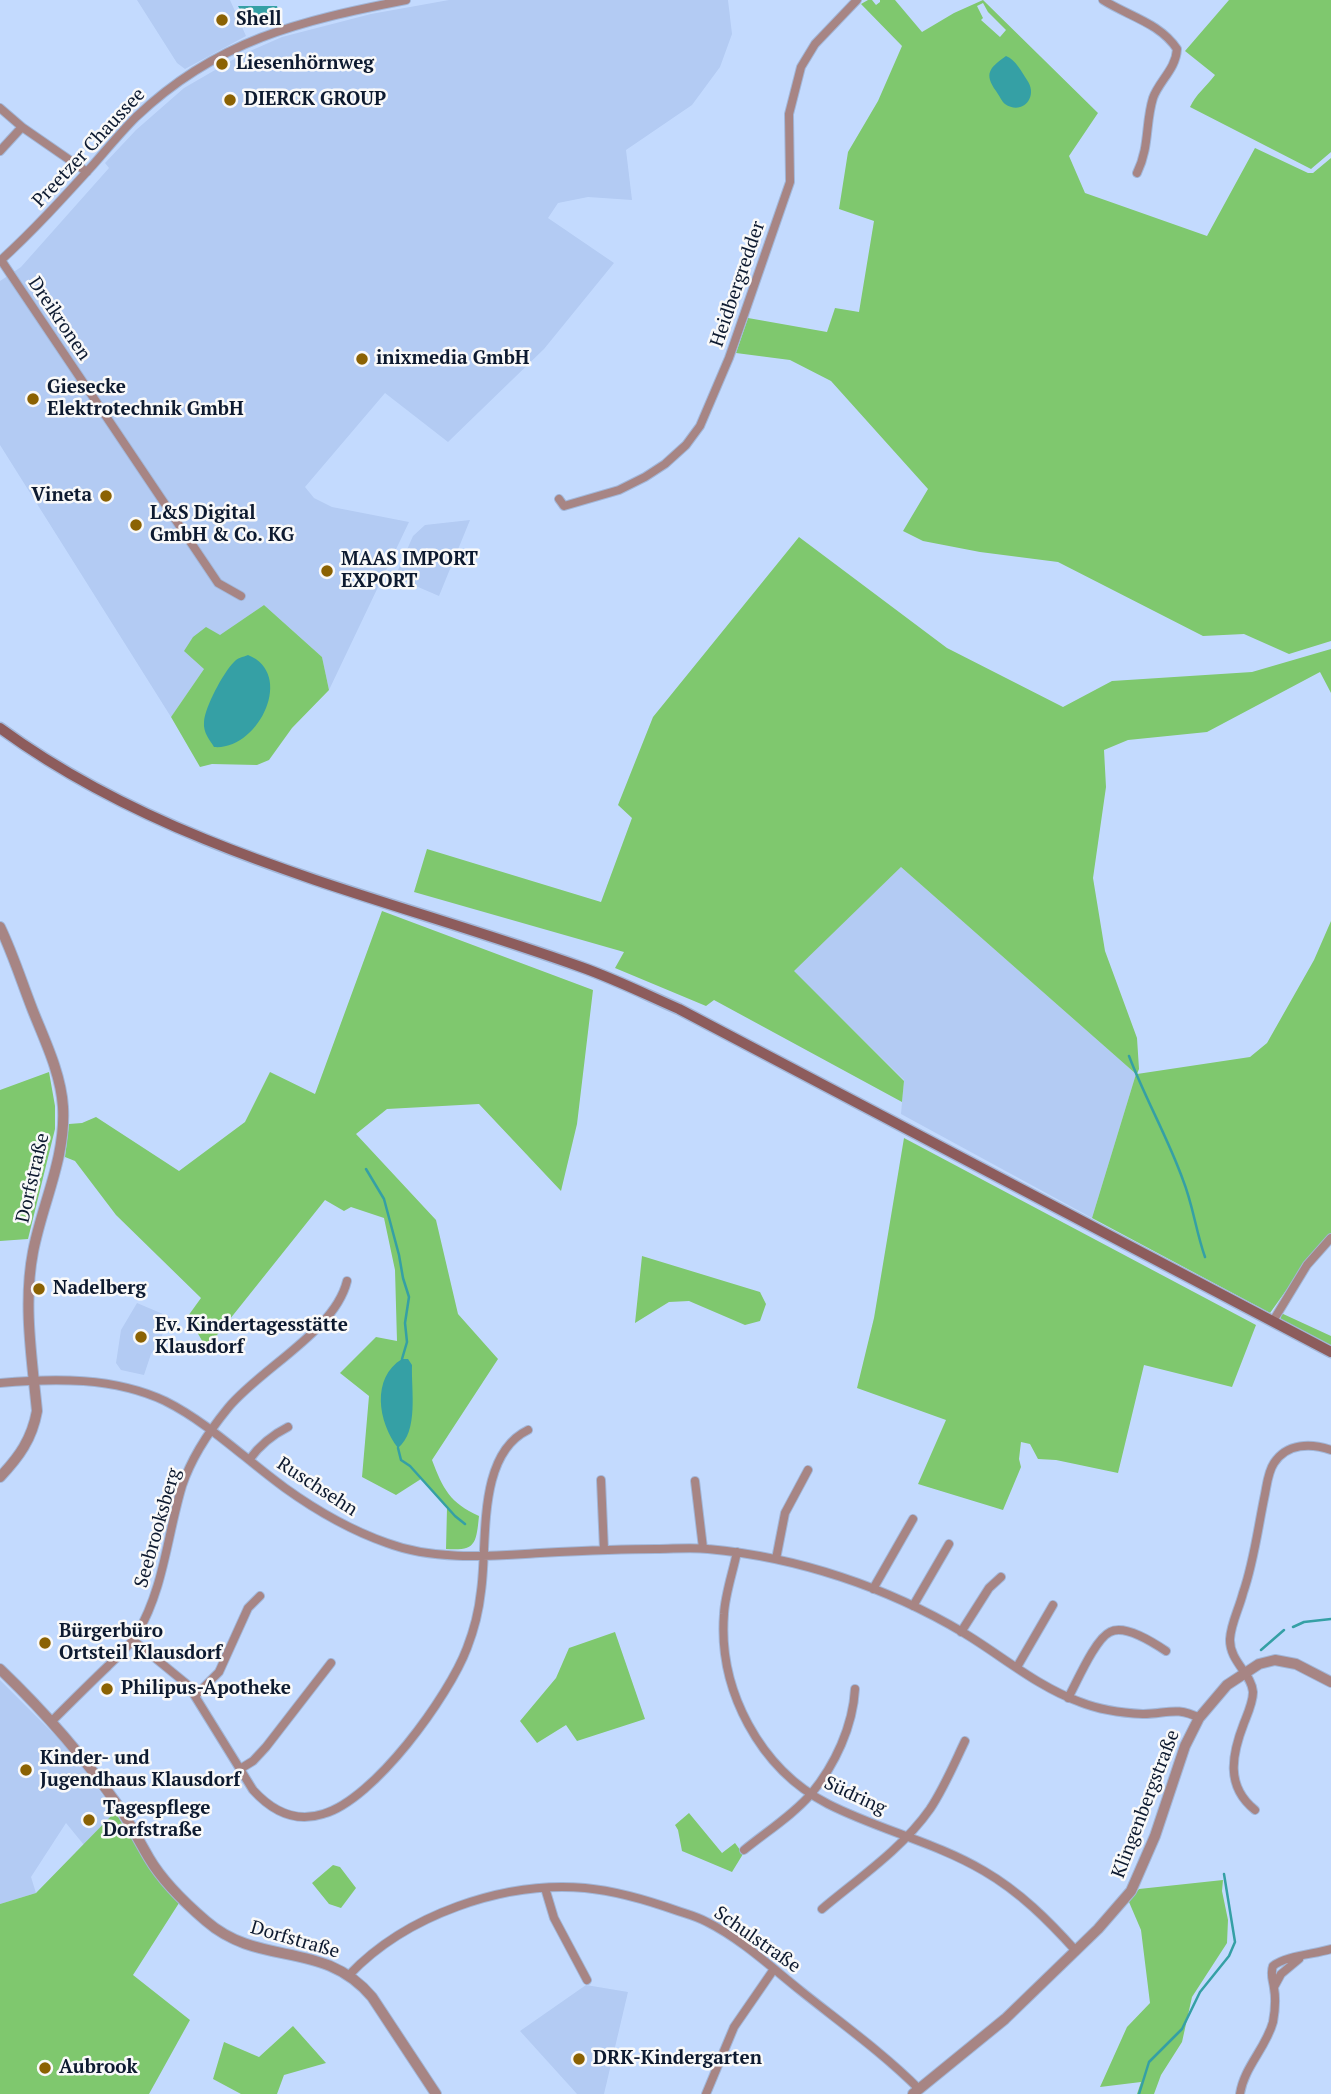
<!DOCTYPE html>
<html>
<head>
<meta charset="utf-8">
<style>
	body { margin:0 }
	canvas { display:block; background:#c3dafe }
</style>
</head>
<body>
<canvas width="1331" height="2094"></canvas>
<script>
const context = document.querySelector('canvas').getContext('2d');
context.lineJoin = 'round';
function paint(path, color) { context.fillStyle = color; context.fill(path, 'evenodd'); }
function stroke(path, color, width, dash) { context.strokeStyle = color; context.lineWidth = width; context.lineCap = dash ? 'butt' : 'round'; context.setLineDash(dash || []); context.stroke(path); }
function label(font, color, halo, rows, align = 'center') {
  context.font = font + ' "PT Serif",serif'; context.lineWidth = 5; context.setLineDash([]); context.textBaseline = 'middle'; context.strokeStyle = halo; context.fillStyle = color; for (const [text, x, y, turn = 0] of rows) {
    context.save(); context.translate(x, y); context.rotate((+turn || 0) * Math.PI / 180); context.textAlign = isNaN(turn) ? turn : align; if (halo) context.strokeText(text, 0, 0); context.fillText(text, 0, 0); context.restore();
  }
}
const built = new Path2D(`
	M137 0H230L246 36 185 69 177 63Z
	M449 0H728L732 34 720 67 692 105 626 150 632 200 588 197 558 203 548 218 614 263 544 349 448 442 385 393 305 487 314 498 332 507 409 522 329 690 322 657 264 605 220 636 204 669 171 717 0 445V281L21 267 109 168 105 163 136 130 184 88 241 55 282 37 371 14Z
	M470 520 439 596 395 577 413 536 425 525Z
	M901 867 1136 1074 1092 1218 901 1114 904 1080 793 971Z
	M137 1303 170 1317 158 1345 151 1354 144 1375 121 1370 116 1363 121 1330Z
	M0 1680 69 1749 115 1812 84 1845 66 1823 31 1877 36 1893 0 1904Z
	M586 1985 628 1992 604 2094H577L520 2031Z`);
const green = new Path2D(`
	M868 0H872L876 5 880 2V0H895L922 32 954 13 983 0 1098 113 1069 156 1085 193 1207 236 1255 148 1308 173H1313L1331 158V641L1289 654 1244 634 1203 636 1058 562 980 552 923 541 903 531 928 489 831 381 790 360 736 353 748 318 827 332 835 308 859 312 874 221 839 209 848 152 878 101 902 46 861 4ZM983 3 988 12 1006 30 1000 37 981 20 983 18 977 6Z
	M1229 0H1331V152L1311 169 1190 107C1196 94 1206 87 1215 75L1185 51Z
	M799 537 947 648 1063 707 1112 681 1252 672 1331 649V693L1320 672 1207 732 1128 740 1104 750 1106 787 1093 878 1105 951 1137 1038 1139 1069 1137 1074 1250 1057 1267 1043 1314 960 1331 921V1233L1307 1261 1270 1313 1092 1218 1136 1074 901 867 794 971 904 1081 902 1102 714 1000 706 1006 615 968 624 952 414 892 427 849 601 902 632 818 618 805 653 717Z
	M264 605 322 657 329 690 292 728 269 760 257 765 212 764 200 767 171 717 204 669 184 651 193 637 206 627 220 635Z
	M382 911 593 990 577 1124 561 1191 479 1104 387 1109 356 1134 436 1220 458 1314 498 1359 432 1460C443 1489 450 1503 479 1516 476 1544 476 1551 446 1549L447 1508 421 1479 396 1495 362 1477 369 1396 340 1373 376 1337 397 1341 395 1270 384 1218 351 1207 344 1211 325 1200 218 1334 205 1346 188 1316 201 1298 116 1215 75 1161 65 1157 69 1124 82 1123 96 1117 179 1171 245 1122 270 1072 315 1094Z
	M49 1072 55 1106V1129L28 1239 0 1241V1090Z
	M904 1138 1256 1325 1232 1387 1144 1365 1118 1473 1056 1460 1038 1459 1030 1444 1021 1442 1019 1459 1021 1467 1003 1510 918 1484 946 1420 857 1388 874 1318Z
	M642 1256 760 1292 766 1304 760 1321 745 1325 689 1301 669 1302 635 1323Z
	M1281 1313 1331 1336V1348L1281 1319Z
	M615 1632 645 1719 577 1741 566 1725 537 1743 520 1721 556 1678 569 1648Z
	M115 1812 153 1873 179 1903 133 1975 190 2020 149 2094H0V1904L36 1893Z
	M689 1813 722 1853 735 1843 743 1854 732 1872 682 1851 678 1830 675 1825Z
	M333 1865 340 1867 356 1888 341 1908 329 1904 312 1883Z
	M1223 1880 1222 1891 1228 1920 1227 1943 1192 1997 1182 2042 1161 2075 1154 2094H1137L1141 2082 1100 2087 1127 2027 1150 2003 1141 1930 1129 1902 1139 1889Z
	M293 2026 326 2063 284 2075 277 2094H241L213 2079 224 2042 259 2057Z`);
const water = new Path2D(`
	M238 6H277L279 13 248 24Z
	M1006 56C1016 60 1021 71 1027 80 1039 97 1022 116 1005 104 1002 102 999 95 996 91 984 74 989 68 1006 56Z
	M248 655C296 674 258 751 214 747 210 740 203 733 204 722 205 707 223 673 234 662 237 658 243 657 248 655Z
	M402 1359H408L412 1365C411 1390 419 1431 398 1448 378 1422 371 1378 402 1359Z`);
const stream = new Path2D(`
	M1129 1056C1145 1098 1168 1138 1183 1180 1193 1205 1196 1232 1205 1257
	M366 1169 384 1199 399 1255 403 1278 409 1297 405 1323 407 1342 402 1359
	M398 1448 401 1460 410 1466 455 1516 465 1524
	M1293 1627 1304 1622 1331 1619
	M1261 1650 1284 1630
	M1139 2094 1149 2062 1182 2029 1200 1992 1229 1956 1235 1942 1224 1874`);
const minor = new Path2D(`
	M1103 0C1128 16 1160 23 1177 49 1176 69 1159 81 1153 98 1145 124 1150 146 1137 173
	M0 108 22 127 87 172
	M0 151 22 127
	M1 260 218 583 241 596
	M0 261C33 231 63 198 93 165 107 149 121 132 136 117 217 40 299 21 406 0
	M559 499 564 506 619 490 645 477 665 464 686 445 700 426 729 358 790 182 789 114 801 67 815 44 857 0
	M1273 1321 1307 1265 1331 1238
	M0 1383C54 1378 114 1377 165 1401 209 1423 245 1459 285 1488 317 1511 350 1530 387 1543 435 1561 490 1556 540 1553 579 1551 618 1549 656 1549 673 1549 691 1547 708 1549 797 1557 887 1587 964 1633 1002 1656 1038 1687 1080 1702 1100 1710 1122 1713 1143 1714 1166 1714 1177 1706 1199 1718
	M249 1460C259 1446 272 1435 288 1427
	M601 1480 604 1550
	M695 1481 703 1548
	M737 1552C733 1572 725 1594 724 1614 718 1690 760 1769 828 1804 879 1830 935 1842 984 1871 1020 1892 1048 1920 1076 1951
	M776 1559 785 1513 808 1470
	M873 1589 913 1519
	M913 1606 949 1544
	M961 1632 989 1588 1001 1577
	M133 1640 188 1685 253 1790C272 1811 295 1823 323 1814 374 1800 449 1696 467 1648 474 1630 479 1610 481 1591 488 1544 476 1455 528 1430
	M1017 1667 1053 1605
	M196 1695 219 1672 248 1608 260 1596
	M1068 1698C1077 1682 1095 1639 1110 1632 1125 1624 1154 1643 1166 1651
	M51 1722C70 1703 89 1684 108 1666 118 1656 130 1646 137 1634 164 1588 167 1536 182 1486 191 1459 210 1430 228 1408 261 1368 335 1331 347 1281
	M240 1769 253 1761 266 1747 331 1663
	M1255 1810C1225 1786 1232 1754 1244 1723 1248 1713 1253 1702 1253 1692 1252 1674 1229 1661 1230 1639 1231 1623 1239 1609 1243 1593 1254 1562 1258 1527 1265 1494 1267 1484 1268 1472 1274 1463 1287 1443 1311 1443 1331 1450
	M744 1850C766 1832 793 1815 811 1794 835 1765 853 1726 855 1689
	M545 1888 554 1918 587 1980
	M822 1909C859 1878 902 1849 930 1809 944 1788 954 1764 965 1741
	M349 1975C406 1915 503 1881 585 1888 617 1891 647 1900 678 1911 687 1914 698 1917 707 1922 741 1939 771 1967 801 1991 841 2023 883 2053 919 2089
	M1274 1987 1281 1974 1299 1959
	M706 2094 734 2027 774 1969
	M1240 2094C1244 2067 1266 2048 1273 2022 1275 2011 1276 1999 1274 1988 1273 1980 1270 1974 1273 1966 1285 1956 1315 1954 1331 1949`);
const tertiary = new Path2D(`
	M0 927C13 954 22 983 33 1011 45 1041 61 1074 63 1107 66 1158 42 1204 33 1252 23 1304 32 1359 37 1411 32 1439 19 1457 0 1477
	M0 1669C44 1711 84 1757 119 1807 130 1823 139 1841 149 1858 163 1882 185 1903 206 1921 260 1968 323 1939 372 1997L436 2094
	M913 2094 1005 2019 1098 1929 1131 1891 1155 1836 1185 1746 1199 1718 1227 1685 1259 1664 1275 1660 1296 1664 1331 1682`);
const secondary = new Path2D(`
	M0 728C172 854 384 896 581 967 615 979 647 995 679 1009L1331 1352`);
const markers = [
	[222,20,7,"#8b6203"],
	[222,64,7,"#8b6203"],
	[230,100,7,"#8b6203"],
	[362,359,7,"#8b6203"],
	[33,399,7,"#8b6203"],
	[106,496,7,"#8b6203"],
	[136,525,7,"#8b6203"],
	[327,571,7,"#8b6203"],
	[39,1289,7,"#8b6203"],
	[141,1337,7,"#8b6203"],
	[45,1643,7,"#8b6203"],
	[107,1689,7,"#8b6203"],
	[26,1770,7,"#8b6203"],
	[89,1820,7,"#8b6203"],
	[579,2059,7,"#8b6203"],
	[45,2068,7,"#8b6203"]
];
const poiNames = [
	["Shell",236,20],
	["Liesenhörnweg",236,64],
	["DIERCK GROUP",244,100],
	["inixmedia GmbH",376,359],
	["Giesecke",47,388],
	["Elektrotechnik GmbH",47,410],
	["Vineta",92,496,"right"],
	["L&S Digital",150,514],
	["GmbH & Co. KG",150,536],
	["MAAS IMPORT",341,560],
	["EXPORT",341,582],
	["Nadelberg",53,1289],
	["Ev. Kindertagesstätte",155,1326],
	["Klausdorf",155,1348],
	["Bürgerbüro",59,1632],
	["Ortsteil Klausdorf",59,1654],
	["Philipus-Apotheke",121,1689],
	["Kinder- und",40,1759],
	["Jugendhaus Klausdorf",40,1781],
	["Tagespflege",103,1809],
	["Dorfstraße",103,1831],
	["DRK-Kindergarten",593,2059],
	["Aubrook",59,2068]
];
const streetNames = [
	["Preetzer Chaussee",89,148,-47],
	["Heidbergredder",738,284,-71],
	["Dreikronen",59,319,56],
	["Dorfstraße",33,1178,-77],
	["Ruschsehn",317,1487,33],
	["Seebrooksberg",158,1528,-74],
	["Südring",855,1796,25],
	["Klingenbergstraße",1146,1804,-69],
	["Dorfstraße",295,1940,16],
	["Schulstraße",757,1940,35]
];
paint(built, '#b3cbf3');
paint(green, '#7fc86e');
paint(water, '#35a0a5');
stroke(stream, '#35a0a5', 2.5);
stroke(minor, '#a2b7d9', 10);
stroke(tertiary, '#a2b7d9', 12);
stroke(secondary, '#a2b7d9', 13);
stroke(minor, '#a78584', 8);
stroke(tertiary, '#a78584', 10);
stroke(secondary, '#8d5c5c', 10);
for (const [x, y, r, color] of markers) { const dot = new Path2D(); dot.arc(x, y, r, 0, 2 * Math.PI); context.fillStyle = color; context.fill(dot); stroke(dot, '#f9f9f9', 2.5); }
label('bold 19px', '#0d1a30', '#f9f9f9', poiNames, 'left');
label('19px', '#0d1a30', '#f9f9f9', streetNames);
</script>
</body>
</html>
